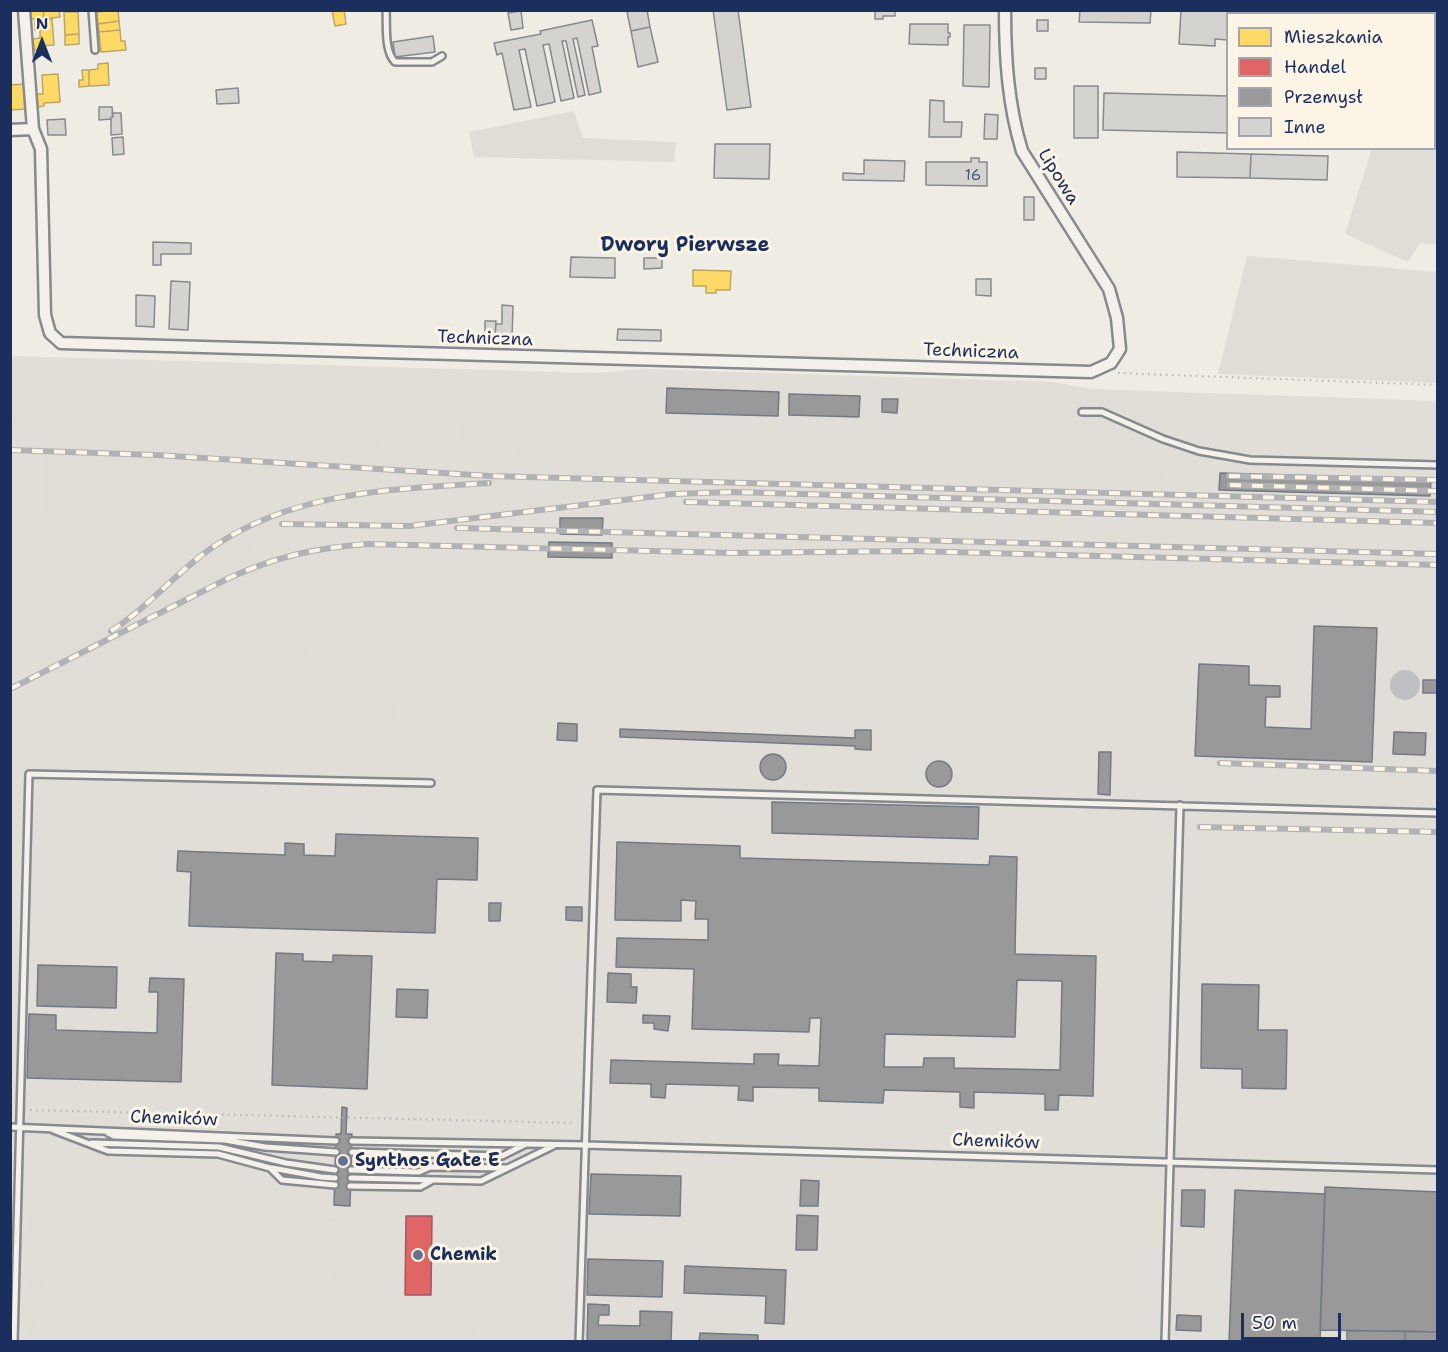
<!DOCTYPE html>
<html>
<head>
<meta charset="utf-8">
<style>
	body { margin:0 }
	#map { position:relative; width:1448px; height:1352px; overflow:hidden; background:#efece4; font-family:"Shantell Sans",sans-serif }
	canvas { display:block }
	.frame { position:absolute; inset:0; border:12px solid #1b2f5e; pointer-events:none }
	.legend { position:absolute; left:1226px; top:12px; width:210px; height:138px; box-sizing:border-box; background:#fcf5e5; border:2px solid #a2a6af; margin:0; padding:8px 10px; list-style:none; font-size:18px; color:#1b2f5e }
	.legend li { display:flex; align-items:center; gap:12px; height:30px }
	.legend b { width:30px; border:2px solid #a2a6af }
	.north { position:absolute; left:12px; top:12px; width:60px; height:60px; -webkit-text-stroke:4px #fcf5e5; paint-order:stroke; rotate:0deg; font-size:16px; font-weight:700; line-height:24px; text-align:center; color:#1b2f5e }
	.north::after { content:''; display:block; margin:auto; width:21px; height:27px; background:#1b2f5e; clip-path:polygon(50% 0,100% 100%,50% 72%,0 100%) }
	.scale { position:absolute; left:1241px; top:1313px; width:100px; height:27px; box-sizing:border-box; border:3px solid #1b2f5e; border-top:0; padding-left:8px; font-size:18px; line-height:21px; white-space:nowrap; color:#1b2f5e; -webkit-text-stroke:4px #fcf5e5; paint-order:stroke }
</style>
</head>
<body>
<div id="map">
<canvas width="1448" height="1352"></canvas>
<div class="frame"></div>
<ul class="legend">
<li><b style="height:16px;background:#ffd966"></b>Mieszkania</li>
<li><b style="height:16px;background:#e06666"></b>Handel</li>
<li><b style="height:16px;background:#999"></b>Przemysł</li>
<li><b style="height:16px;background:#d5d3d0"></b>Inne</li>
</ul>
<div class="north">N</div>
<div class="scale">50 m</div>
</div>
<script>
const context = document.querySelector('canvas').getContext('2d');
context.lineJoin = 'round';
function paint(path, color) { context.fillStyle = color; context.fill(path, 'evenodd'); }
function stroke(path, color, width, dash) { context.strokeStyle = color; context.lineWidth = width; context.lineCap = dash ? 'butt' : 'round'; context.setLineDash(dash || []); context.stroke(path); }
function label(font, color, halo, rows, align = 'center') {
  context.font = font + ' "Shantell Sans",sans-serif'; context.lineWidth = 6; context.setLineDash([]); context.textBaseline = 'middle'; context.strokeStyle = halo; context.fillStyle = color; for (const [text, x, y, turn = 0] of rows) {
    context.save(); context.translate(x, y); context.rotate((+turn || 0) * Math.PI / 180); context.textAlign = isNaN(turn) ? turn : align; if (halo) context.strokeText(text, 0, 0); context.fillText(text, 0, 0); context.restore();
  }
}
const built = new Path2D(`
	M11 356 594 373 645 369 1053 382 1090 389 1437 401V1341L11 1342Z`);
const green = new Path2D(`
	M1335 11H1437V67L1435 65 1434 14H1340Z
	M1435 94 1438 96 1437 245 1420 243 1408 262 1345 234 1372 149 1434 148Z
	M574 111 583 138 676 142 674 162 474 157 469 132Z
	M1247 256 1437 272V383L1218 374Z
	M11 387 309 395 380 434 381 448 15 436Z
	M459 420 1093 429 1163 468 1166 479 524 466 514 450 456 446Z
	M42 455 204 461 214 484 110 485 41 516Z
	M177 535 250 541 263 569 324 554 363 557 404 596 402 636 309 651 316 677 393 674 399 727 250 724H36L40 551 150 554Z
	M455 1195C469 1195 481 1193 489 1207L488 1223 479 1219Z
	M28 1216 31 1217 50 1237 47 1241 37 1242C26 1237 21 1226 28 1216Z
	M328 1218C341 1218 365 1214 376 1219 397 1228 386 1254 364 1251Z
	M27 1266H30L49 1287 45 1290 35 1291C25 1286 20 1276 27 1266Z
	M322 1267C336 1267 361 1264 374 1268 396 1275 386 1306 361 1300 356 1299 351 1298 348 1295 338 1287 330 1276 322 1267Z
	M457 1311 476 1327 483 1341H454L453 1324Z
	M27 1316H31L49 1337 46 1340 36 1341C26 1336 20 1326 27 1316Z
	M320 1317C339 1317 394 1308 383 1341H343Z`);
const water = new Path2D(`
	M1390 685a15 15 0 1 1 30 0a15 15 0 1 1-30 0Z`);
const homes = new Path2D(`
	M29 10H43L44 19H30Z
	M43 10H59L60 17 44 19Z
	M118 10 119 21 98 24 97 12Z
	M332 10H344L346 24 335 26Z
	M64 12H78L79 34 65 35Z
	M52 19 54 45 41 46 42 50H34L33 39 40 38V29L35 30V21Z
	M119 21 120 30 99 32 98 24Z
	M120 30 121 41H125L126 50 101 52 99 32Z
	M79 34V44L65 45V35Z
	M108 63 109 85 89 86V70L98 69V64Z
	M82 70H89V86L79 87V80H83Z
	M58 74 60 102 44 103V106L37 107 36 94H43L42 75Z
	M24 84 26 109 10 110V85Z
	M693 270 731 271 730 290H716V293H706V286H693Z`);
const shops = new Path2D(`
	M406 1216H432L431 1295H405Z`);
const industry = new Path2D(`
	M667 388 779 392 778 416 666 413Z
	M789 394 860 396 859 417 789 415Z
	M882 399H898L897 413 882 412Z
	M1220 473 1431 479 1430 496 1219 490Z
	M560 518H603L602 535 560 534Z
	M549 542 612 543V558L548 557Z
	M1314 626 1377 628 1372 762 1195 756 1199 664 1249 666V685L1280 686V697H1266L1265 727 1311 729Z
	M1423 680H1438V693H1423Z
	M558 723 577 724V741L557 740Z
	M620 729 855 738V730H871V750L855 749V746L620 737Z
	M1394 732 1426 733 1425 755 1393 754Z
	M1099 752H1111L1110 795 1098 794Z
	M760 767a13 13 0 1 1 26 0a13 13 0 1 1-26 0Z
	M926 774a13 13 0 1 1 26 0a13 13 0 1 1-26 0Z
	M772 802 979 807 978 839 772 833Z
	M336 834 478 838 477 880 437 879 435 933 189 926 191 872 177 871 178 851 285 855V843L304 844V855L335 856Z
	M617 842 740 846V858L989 865 990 856 1017 857 1015 954 1096 956 1093 1096 1059 1095 1058 1110H1045V1094L974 1092V1108L960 1107V1092L884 1090 883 1103 819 1101V1088L753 1087V1101L738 1100 739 1086 666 1084 665 1098 651 1097V1084L610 1083 611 1060 754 1064V1054H779L778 1065 819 1066 821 1018H810L809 1032 692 1029 694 969 616 967 617 938 708 940V919H695L696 901 681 900V921L615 920ZM1017 980 1062 981 1060 1070 954 1068V1058H924L923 1067H884L885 1034 1015 1037Z
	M489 903H501L500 921H489Z
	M566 907H582V921L566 920Z
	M276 953 303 954V961L333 962V955L372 956 367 1089 272 1085Z
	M38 965 117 967 116 1008 37 1006Z
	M608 973 631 974V987H637L636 1003 607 1002Z
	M150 978 184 979 181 1082 27 1078 29 1014 56 1015V1030L157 1033 158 992H149Z
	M1202 984 1259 985 1258 1030H1287L1286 1089 1242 1088V1069L1201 1068Z
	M397 989 428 990 427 1018 396 1017Z
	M643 1015 670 1016 668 1031 654 1029V1023H643Z
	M342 1107 347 1108 346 1134H352L350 1206 334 1205 336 1134H341Z
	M591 1174 681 1176 680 1216 589 1214Z
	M801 1180 819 1181 818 1206H800Z
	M1325 1187 1438 1192V1332L1320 1330Z
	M1182 1190H1205L1204 1227 1181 1226Z
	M1235 1190 1325 1194 1320 1342H1229Z
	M797 1215 818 1216 817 1250H796Z
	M588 1259 663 1261 662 1297 587 1295Z
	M685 1266 786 1270 784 1324 765 1323 766 1296 684 1293Z
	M588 1304 609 1305V1315H599L598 1325 640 1326V1311L672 1312 671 1342H587Z
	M1177 1315 1201 1316V1331L1176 1330Z
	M1347 1331H1405V1342H1347Z
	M1405 1331 1438 1332V1342H1405Z
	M700 1333 758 1335V1342H699Z`);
const building = new Path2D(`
	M635 10H647L650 27 631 31 627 12Z
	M713 10H738L751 107 727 110Z
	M875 10H895V16H883V19H875Z
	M1080 10H1151L1150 23 1079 22Z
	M1181 10H1195L1245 12 1228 14V40L1215 39V46L1179 44Z
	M521 11 523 28 511 30 508 13Z
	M592 20 598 46 592 47 601 92 589 95 577 38 573 39 585 95 578 97 566 41H562L574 98 561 101 549 44 543 45 555 102 537 106 525 49 519 50 531 107 514 110 502 53 497 55 494 43 541 34 540 31Z
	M1037 20H1048V31H1037Z
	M910 24H948V33H950V37H948V45L909 44Z
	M964 25H990L989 87 963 86Z
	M650 27 658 62 638 67 631 31Z
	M433 36 435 52 395 57 393 42Z
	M1035 68H1046V79H1035Z
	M1074 86H1098V138H1074Z
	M238 88 239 103 217 104 216 90Z
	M1104 93 1228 96V133L1103 130Z
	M930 100 944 101V122H962L961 137H929Z
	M99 107H112L113 117H111V119L99 120Z
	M112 113H121L122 134 111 135V117H113Z
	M985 114 998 115 997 139H984Z
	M65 119 66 135H48L47 120Z
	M123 137 124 154 113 155 112 138Z
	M715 144H770L769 179 714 178Z
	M1177 152 1251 154 1250 178 1177 177Z
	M1251 154 1328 156 1327 180 1250 178Z
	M971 158H979V162H987V186L926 185V162H971Z
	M864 160 905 161 904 181 843 180V173L864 174Z
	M1024 197H1034V220H1024Z
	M153 242 191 243V254H161V265H153Z
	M571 257 615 258V278L570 277Z
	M644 258H662V268L644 269Z
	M976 279H991V296L976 295Z
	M171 281 190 282 188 330 169 329Z
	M136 295 155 296 154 327 136 326Z
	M502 305 513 306 512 339 495 336 496 324H502Z
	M485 321H496L495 338H485Z
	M618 329 661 330V341L617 340Z`);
const path = new Path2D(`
	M1118 373 1438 385
	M30 1110 576 1123`);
const service = new Path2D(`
	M92 10 95 50
	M386 10C387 26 384 51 395 62H432L442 56
	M1320 10 1325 14
	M1434 76 1438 77
	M1082 412H1102L1163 439 1199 451 1250 460 1438 465
	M10 1127 336 1141
	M53 1130 108 1151 218 1154 270 1168 282 1180 335 1185
	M108 1133 114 1136 225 1140 265 1147 336 1152
	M352 1141 585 1145 1438 1170
	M92 1143 219 1147 286 1163 335 1170
	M352 1152 502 1156 524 1145
	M272 1168 321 1177 335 1178
	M351 1170 419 1172 430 1167 507 1168
	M351 1178 481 1181 553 1146
	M350 1186 420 1187 431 1181
	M14 1342 29 774 431 783
	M579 1342 597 790 1438 813
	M1165 1342 1180 805`);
const minor = new Path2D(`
	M24 10 33 129
	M10 130 33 129 41 149 45 315 50 333 61 343 1091 372 1111 363 1120 349 1117 318 1109 289 1022 151C1008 105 1005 58 1005 10`);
const rail = new Path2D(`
	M10 450 156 455 490 476 1438 502
	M1229 476 1438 480
	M1230 485 1438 491
	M686 502 1438 523
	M282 524 409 526 673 494 732 492 1438 512
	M457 528 1438 554
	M111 631C149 607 176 572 213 547 295 491 394 489 489 483
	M10 689 229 578C278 556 315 548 368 544L733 553 911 551 1438 565
	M1220 763 1438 771
	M1200 827 1438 832`);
const markers = [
	[343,1161,6,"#65718d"],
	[418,1255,6,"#65718d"]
];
const numberNames = [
	["16",973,176]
];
const streetNames = [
	["Lipowa",1058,177,58],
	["Techniczna",485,339,2],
	["Techniczna",971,352,2],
	["Chemików",174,1119,2],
	["Chemików",996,1142,2]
];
const poiNames = [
	["Synthos Gate E",355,1161],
	["Chemik",430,1255]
];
const neighbourhoodNames = [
	["Dwory Pierwsze",685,246]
];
paint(built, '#e0ded7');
paint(green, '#e0ddd7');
paint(water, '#bebfc2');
paint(homes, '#ffd966');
stroke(homes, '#bba664', 1.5);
paint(shops, '#e06666');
stroke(shops, '#a55664', 1.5);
paint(industry, '#999');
stroke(industry, '#737987', 1.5);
paint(building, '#d5d3d0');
stroke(building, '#86898e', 1.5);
stroke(service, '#86898e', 10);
stroke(minor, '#86898e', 15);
stroke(path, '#b1b2b4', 2, [1.5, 4.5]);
stroke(service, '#f4f1eb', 5);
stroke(minor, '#f4f1eb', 10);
stroke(rail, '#b1b2b4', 6);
stroke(rail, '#fcf5e5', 4, [11]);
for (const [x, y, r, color] of markers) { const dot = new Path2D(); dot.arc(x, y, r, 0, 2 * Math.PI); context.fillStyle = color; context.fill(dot); stroke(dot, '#fcf5e5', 2); }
label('15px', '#4a587a', null, numberNames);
label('18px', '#1b2f5e', '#fcf5e5', streetNames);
label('bold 18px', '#1b2f5e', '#fcf5e5', poiNames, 'left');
label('bold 20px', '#1b2f5e', '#fcf5e5', neighbourhoodNames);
</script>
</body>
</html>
